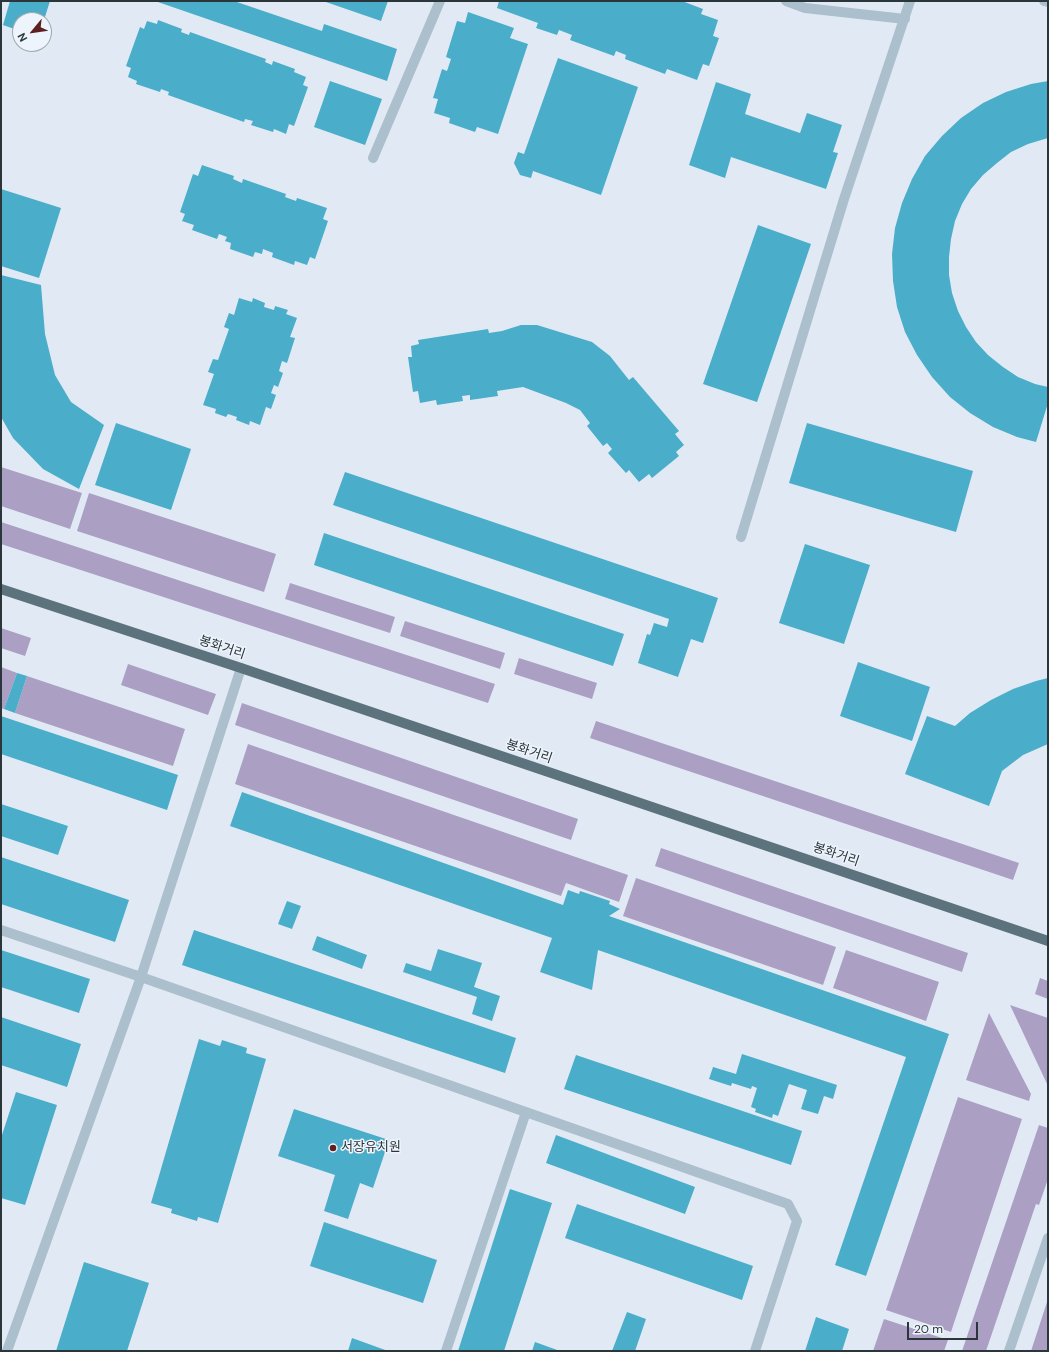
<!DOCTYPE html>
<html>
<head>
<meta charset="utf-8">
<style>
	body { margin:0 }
	#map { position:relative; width:1049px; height:1352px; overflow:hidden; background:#e1eaf4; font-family:"DM Sans",sans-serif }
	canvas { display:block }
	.frame { position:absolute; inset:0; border:2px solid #2b363b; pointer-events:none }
	.north { position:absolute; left:12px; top:12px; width:40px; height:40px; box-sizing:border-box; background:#eef4fb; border:1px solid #a0a8ae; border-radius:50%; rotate:241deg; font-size:11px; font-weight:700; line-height:16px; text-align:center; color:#2b363b }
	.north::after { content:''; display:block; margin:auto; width:14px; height:18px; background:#5e211f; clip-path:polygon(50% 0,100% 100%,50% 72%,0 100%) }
	.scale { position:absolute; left:907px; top:1322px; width:71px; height:18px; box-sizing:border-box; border:2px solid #2b363b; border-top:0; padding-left:5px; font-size:12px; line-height:14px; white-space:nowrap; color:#2b363b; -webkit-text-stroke:3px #eef4fb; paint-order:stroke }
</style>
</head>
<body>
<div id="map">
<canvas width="1049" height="1352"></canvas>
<div class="frame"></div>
<div class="north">N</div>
<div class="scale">20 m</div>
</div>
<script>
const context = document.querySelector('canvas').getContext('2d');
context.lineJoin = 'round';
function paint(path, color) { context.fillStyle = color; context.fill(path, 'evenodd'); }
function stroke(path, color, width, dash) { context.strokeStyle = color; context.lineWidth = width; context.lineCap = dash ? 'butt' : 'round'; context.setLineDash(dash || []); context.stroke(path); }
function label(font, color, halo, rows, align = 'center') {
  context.font = font + ' "DM Sans","Noto Sans KR",sans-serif'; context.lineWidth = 3; context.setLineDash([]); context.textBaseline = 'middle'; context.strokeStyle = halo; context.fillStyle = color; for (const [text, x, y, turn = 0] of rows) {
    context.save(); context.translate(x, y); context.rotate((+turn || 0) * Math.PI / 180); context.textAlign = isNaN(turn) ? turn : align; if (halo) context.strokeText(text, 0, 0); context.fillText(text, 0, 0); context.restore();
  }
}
const green = new Path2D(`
	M1 467 82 493 70 529 1 506Z
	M89 493 276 554 264 592 77 531Z
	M1 522 495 684 488 703 1 544Z
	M290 583 395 617 390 633 285 599Z
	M405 621 505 653 500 669 400 636Z
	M1 628 31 638 25 656 1 648Z
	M519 658 597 683 592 699 514 674Z
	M128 664 216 694 208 715 121 685Z
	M1 667 17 673 4 709 1 708Z
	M27 676 185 729 173 766 15 713Z
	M242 703 578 819 571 840 235 725Z
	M596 721 1019 863 1013 880 590 738Z
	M248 744 628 875 619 902 566 883 561 896 235 784Z
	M661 848 968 953 962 972 655 866Z
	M636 878 836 947 823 985 623 916Z
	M846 950 939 982 926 1021 833 988Z
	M1040 978 1048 981V999L1035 994Z
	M1010 1005 1048 1018V1086Z
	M989 1013 1031 1094 1029 1101 966 1080Z
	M958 1097 1022 1119 951 1332 886 1310Z
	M1039 1125 1048 1128V1179L1039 1205 1036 1204 986 1351H962Z
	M1048 1299V1351H1031Z
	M884 1319 948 1340 944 1351H873Z`);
const building = new Path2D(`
	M10 1H50L44 20H20V31L3 25Z
	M155 1H234L322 31 324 24 397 49 387 81Z
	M323 1H388L381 21Z
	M499 1H682L703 9 701 14 718 20 713 36 719 38 709 66 703 64 697 80 667 69 665 74 625 59 626 55 616 51 614 56 570 40 572 35 559 30 557 35 536 28 538 23 497 8Z
	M468 12 514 28 510 38 528 44 498 134 477 127 475 132 449 123 450 118 434 113 438 99 433 98 442 69 447 71 451 59 446 57 457 21 465 23Z
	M158 20 182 29 181 32 189 35 190 32 266 59 265 62 272 65 273 61 295 69 294 72 306 77 303 85 308 87 294 126 289 124 286 134 274 129 273 132 251 125 253 121 245 119 244 122 168 95 169 92 161 89 160 92 136 84 137 81 128 77 131 68 126 66 140 27 144 29 147 21 157 24Z
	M558 58 638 87 601 195 533 171 531 178 520 175 514 163 518 152 524 154Z
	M330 81 382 99 365 145 314 127Z
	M1048 81V138L1028 144 1011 152 997 163 983 175 971 189 962 204 955 221 951 239 949 257V275L952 293 958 311 966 327 976 342 988 355 1003 367 1018 377 1035 384 1048 387V403L1036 442 1017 437 993 427 970 413 950 397 932 377 917 355 905 332 897 307 893 281 892 254 895 228 902 203 912 179 925 156 942 136 961 118 983 103 1006 92 1031 84Z
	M716 82 751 94 745 114 800 133 807 113 842 125 833 152 838 153 826 189 731 157 725 178 689 165Z
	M202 165 234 176 233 179 242 183 243 179 286 194 285 197 296 201 297 198 327 208 323 219 328 221 315 259 310 257 307 265 295 261 294 265 272 257 273 253 263 249 262 254 255 252 253 257 230 249 231 243 225 241 227 237 219 234 217 239 192 230 194 225 182 221 185 214 180 212 193 174 198 176Z
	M1 189 61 208 39 278 1 266Z
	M758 225 811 244 757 402 703 384Z
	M1 275 41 285 45 334 55 375 71 402 104 425 79 489 43 469 13 438 1 417Z
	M239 298 252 302 253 298 265 303 264 307 274 310 275 306 288 310 286 314 297 318 290 337 295 338 287 363 282 361 279 371 283 373 278 387 274 385 271 393 276 395 271 409 266 407 260 425 250 421 249 425 236 420 237 417 228 414 226 417 215 413 216 409 203 405 214 374 208 372 213 359 218 360 229 329 224 327 229 313 234 315Z
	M521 325H537L592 342 610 356 629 380 633 377 679 431 675 434 684 445 676 452 679 456 652 478 649 474 639 482 629 470 626 473 608 453 612 449 607 443 603 446 587 426 590 423 580 410 566 403 523 387 497 391 498 396 470 400V395L462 396 463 401 437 405 436 400 420 403 418 391 413 392 408 357H412L411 346 419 344 418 340 488 329 489 333 502 331Z
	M116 423 191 449 171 510 95 485Z
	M807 423 973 471 956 532 789 483Z
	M345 472 718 598 703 643 691 639 678 677 638 663 647 634 650 635 654 623 667 627 669 619 333 505Z
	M324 533 624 634 613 666 314 565Z
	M805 544 870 565 844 644 779 623Z
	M858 662 930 687 912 741 840 716Z
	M17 673 27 676 15 713 4 709Z
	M1048 678V744L1023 755 1002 771 989 806 905 774 927 716 955 726 970 713 991 700 1013 689 1036 681Z
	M1 716 178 775 167 810 1 754Z
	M242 792 563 905 568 890 579 894 580 891 610 901 609 904 620 909 609 916 949 1034 866 1276 835 1265 906 1057 598 950 592 990 540 972 552 938 230 826Z
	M1 804 68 826 58 855 1 836Z
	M1 857 129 900 115 942 1 904Z
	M287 901 301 906 292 929 278 924Z
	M194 930 516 1038 505 1073 182 965Z
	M317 936 367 955 362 969 312 950Z
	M438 949 482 963 474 987 500 996 492 1021 472 1014 477 997 403 972 406 963 431 971Z
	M1 950 90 979 79 1013 1 987Z
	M1 1017 81 1044 67 1087 1 1065Z
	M199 1039 220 1046 222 1040 247 1048 246 1053 266 1059 218 1223 198 1217 197 1221 171 1213 172 1209 151 1203Z
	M742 1054 837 1085 833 1099 824 1096 818 1114 801 1109 807 1090 789 1084 778 1116 773 1114 772 1118 755 1112 756 1109 751 1107 757 1088 752 1086 751 1089 732 1083 731 1086 709 1079 713 1067 736 1074Z
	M576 1055 802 1131 791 1165 564 1089Z
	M16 1092 57 1105 25 1205 1 1198V1138Z
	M294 1109 389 1140 373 1188 360 1183 348 1219 324 1211 335 1175 278 1156Z
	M556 1135 695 1187 685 1214 546 1163Z
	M510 1189 552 1203 504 1351H458Z
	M577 1204 753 1266 742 1300 565 1238Z
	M324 1222 437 1260 423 1303 310 1266Z
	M84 1262 149 1283 127 1351H56Z
	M627 1312 646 1319 635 1351H612Z
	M816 1317 849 1329 842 1351H805Z
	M352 1338 388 1351H348Z
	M535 1342 560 1351H532Z`);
const minor = new Path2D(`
	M786 1 805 8 905 19
	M1044 1 1048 2
	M373 158 440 1
	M741 537 844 199 910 1
	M1 930 141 977 788 1204 797 1221 755 1351
	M7 1351 141 977 241 668
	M446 1351 526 1112
	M1009 1351 1048 1238`);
const major = new Path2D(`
	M1 589 241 668 1048 941`);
const markers = [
	[333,1148,4,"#5e211f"]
];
const streetNames = [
	["봉화거리",222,648,18],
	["봉화거리",529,752,19],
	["봉화거리",836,855,19]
];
const poiNames = [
	["서장유치원",341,1148]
];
paint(green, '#aba0c4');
paint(building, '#4aadc9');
stroke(minor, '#acbfcd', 10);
stroke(major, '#5c737d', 10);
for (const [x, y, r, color] of markers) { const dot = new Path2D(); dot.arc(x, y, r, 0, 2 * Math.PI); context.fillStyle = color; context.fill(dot); stroke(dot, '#eef4fb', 1.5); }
label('13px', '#2b363b', '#eef4fb', streetNames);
label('13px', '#2b363b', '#eef4fb', poiNames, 'left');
</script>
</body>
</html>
